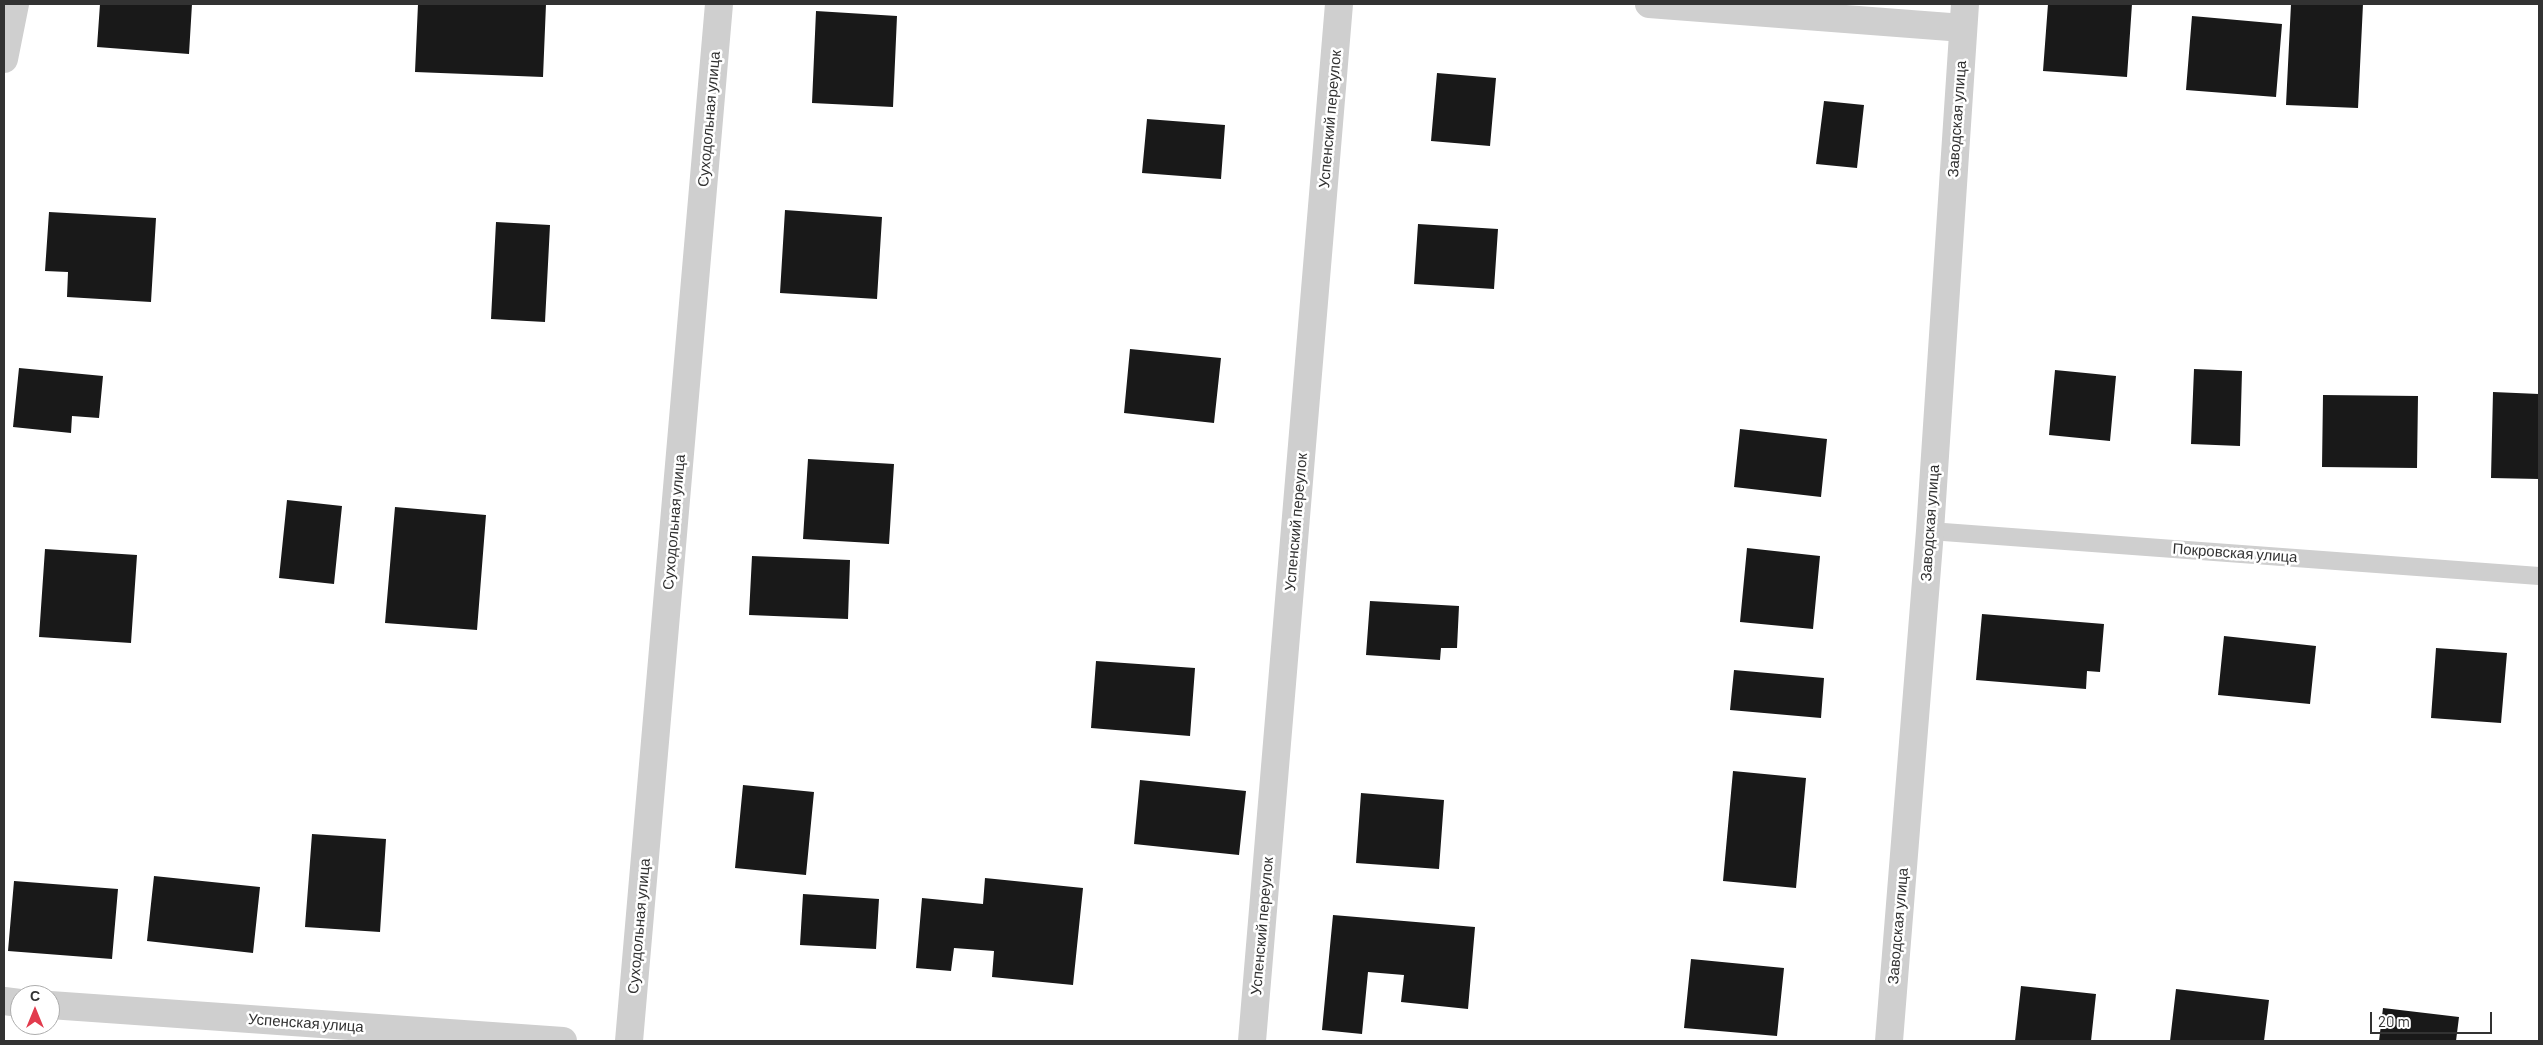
<!DOCTYPE html>
<html>
<head>
<meta charset="utf-8">
<style>
	body { margin:0 }
	#map { position:relative; width:2543px; height:1045px; overflow:hidden; background:#fff; font-family:Barlow,sans-serif }
	canvas { display:block }
	.frame { position:absolute; inset:0; border:5px solid #323232; pointer-events:none }
	.north { position:absolute; left:10px; top:985px; width:50px; height:50px; box-sizing:border-box; background:#fff; border:1px solid #adadad; border-radius:50%; rotate:0deg; font-size:14px; font-weight:700; line-height:20px; text-align:center; color:#323232 }
	.north::after { content:''; display:block; margin:auto; width:18px; height:22px; background:#e23b4d; clip-path:polygon(50% 0,100% 100%,50% 72%,0 100%) }
	.scale { position:absolute; left:2370px; top:1012px; width:122px; height:22px; box-sizing:border-box; border:2px solid #323232; border-top:0; padding-left:6px; font-size:15px; line-height:18px; white-space:nowrap; color:#323232; -webkit-text-stroke:4px #fff; paint-order:stroke }
</style>
</head>
<body>
<div id="map">
<canvas width="2543" height="1045"></canvas>
<div class="frame"></div>
<div class="north">С</div>
<div class="scale">20 m</div>
</div>
<script>
const context = document.querySelector('canvas').getContext('2d');
context.lineJoin = 'round';
function paint(path, color) { context.fillStyle = color; context.fill(path, 'evenodd'); }
function stroke(path, color, width, dash) { context.strokeStyle = color; context.lineWidth = width; context.lineCap = dash ? 'butt' : 'round'; context.setLineDash(dash || []); context.stroke(path); }
function label(font, color, halo, rows, align = 'center') {
  context.font = font + ' Barlow,sans-serif'; context.lineWidth = 5; context.setLineDash([]); context.textBaseline = 'middle'; context.strokeStyle = halo; context.fillStyle = color; for (const [text, x, y, turn = 0] of rows) {
    context.save(); context.translate(x, y); context.rotate((+turn || 0) * Math.PI / 180); context.textAlign = isNaN(turn) ? turn : align; if (halo) context.strokeText(text, 0, 0); context.fillText(text, 0, 0); context.restore();
  }
}
const building = new Path2D(`
	M100 4H192L189 54 97 47Z
	M418 4H546L543 77 415 72Z
	M2048 4H2132L2127 77 2043 71Z
	M2291 4H2363L2358 108 2286 105Z
	M816 11 897 16 893 107 812 103Z
	M2192 16 2282 24 2276 97 2186 90Z
	M1437 73 1496 78 1490 146 1431 141Z
	M1824 101 1864 105 1857 168 1816 164Z
	M1147 119 1225 125 1221 179 1142 173Z
	M785 210 882 217 877 299 780 293Z
	M49 212 156 218 151 302 67 297 68 272 45 271Z
	M496 222 550 225 545 322 491 319Z
	M1418 224 1498 229 1494 289 1414 284Z
	M1130 349 1221 358 1214 423 1124 413Z
	M19 368 103 376 99 418 72 416 71 433 13 427Z
	M2194 369 2242 371 2240 446 2191 444Z
	M2055 370 2116 376 2110 441 2049 435Z
	M2493 392 2539 394V479L2491 478Z
	M2323 395 2418 396 2417 468 2322 467Z
	M1740 429 1827 439 1821 497 1734 487Z
	M808 459 894 464 889 544 803 539Z
	M287 500 342 506 334 584 279 578Z
	M395 507 486 515 477 630 385 623Z
	M1747 548 1820 556 1813 629 1740 622Z
	M45 549 137 555 131 643 39 637Z
	M752 556 850 560 848 619 749 615Z
	M1370 601 1459 606 1457 648H1441L1440 660 1366 655Z
	M1982 614 2104 624 2100 672 2087 671 2086 689 1976 680Z
	M2224 636 2316 646 2310 704 2218 695Z
	M2436 648 2507 653 2501 723 2431 718Z
	M1096 661 1195 668 1190 736 1091 728Z
	M1734 670 1824 678 1821 718 1730 710Z
	M1733 771 1806 778 1796 888 1723 881Z
	M1140 780 1246 791 1239 855 1134 844Z
	M743 785 814 792 806 875 735 868Z
	M1361 793 1444 800 1439 869 1356 863Z
	M312 834 386 839 380 932 305 927Z
	M154 876 260 887 253 953 147 941Z
	M985 878 1083 888 1073 985 992 977 994 951 954 948 951 971 916 968 922 898 983 904Z
	M14 881 118 889 112 959 8 951Z
	M803 894 879 899 876 949 800 945Z
	M1333 915 1475 927 1468 1009 1401 1002 1404 975 1368 972 1362 1034 1322 1030Z
	M1691 959 1784 968 1777 1036 1684 1028Z
	M2021 986 2096 994 2091 1041H2015Z
	M2176 989 2269 1000 2264 1041H2170Z
	M2383 1008 2459 1017 2456 1041H2379Z`);
const lane = new Path2D(`
	M1930 531 2539 576`);
const street = new Path2D(`
	M1649 4 1963 28
	M4 59 15 4
	M4 1001 20 1003
	M50 1005 563 1041
	M629 1041 719 4
	M1252 1041 1339 4
	M1889 1041 1930 531 1965 4`);
const streetNames = [
	["Суходольная улица",709,119,-85],
	["Успенский переулок",1330,119,-85],
	["Заводская улица",1957,119,-86],
	["Суходольная улица",674,522,-85],
	["Успенский переулок",1296,522,-85],
	["Заводская улица",1930,523,-86],
	["Покровская улица",2235,553,4],
	["Суходольная улица",639,926,-85],
	["Успенский переулок",1262,926,-85],
	["Заводская улица",1898,926,-85],
	["Успенская улица",306,1023,4]
];
paint(building, '#191919');
stroke(lane, '#cfcfcf', 18);
stroke(street, '#cfcfcf', 28);
label('15px', '#323232', '#fff', streetNames);
</script>
</body>
</html>
